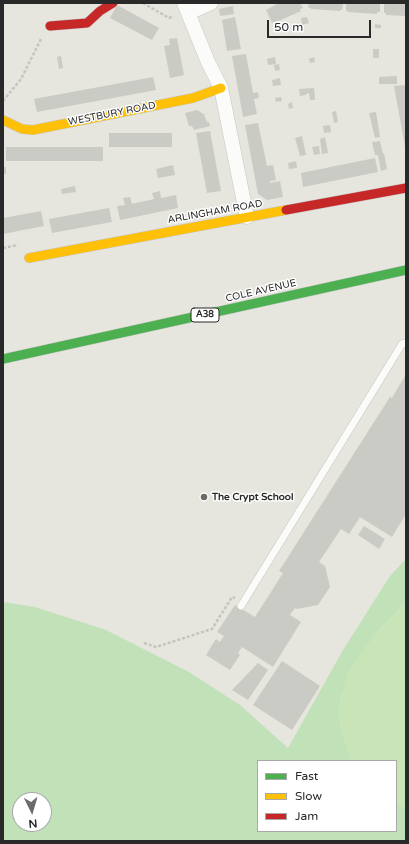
<!DOCTYPE html>
<html>
<head>
<meta charset="utf-8">
<style>
	body { margin:0 }
	#map { position:relative; width:409px; height:844px; overflow:hidden; background:#e6e5de; font-family:"Varela Round",sans-serif }
	canvas { display:block }
	.frame { position:absolute; inset:0; border:4px solid #292929; pointer-events:none }
	.legend { position:absolute; left:257px; top:760px; width:140px; height:72px; box-sizing:border-box; background:#fff; border:1px solid #a9a9a9; margin:0; padding:5px 7px; list-style:none; font-size:12px; color:#292929 }
	.legend li { display:flex; align-items:center; gap:8px; height:20px }
	.legend b { width:20px; border:1px solid #a9a9a9 }
	.north { position:absolute; left:12px; top:792px; width:40px; height:40px; box-sizing:border-box; background:#fff; border:1px solid #a9a9a9; border-radius:50%; rotate:175deg; font-size:11px; font-weight:700; line-height:16px; text-align:center; color:#292929 }
	.north::after { content:''; display:block; margin:auto; width:14px; height:18px; background:#6b6b68; clip-path:polygon(50% 0,100% 100%,50% 72%,0 100%) }
	.scale { position:absolute; left:267px; top:20px; width:104px; height:18px; box-sizing:border-box; border:2px solid #292929; border-top:0; padding-left:5px; font-size:12px; line-height:14px; white-space:nowrap; color:#292929; -webkit-text-stroke:3px #fff; paint-order:stroke }
</style>
</head>
<body>
<div id="map">
<canvas width="409" height="844"></canvas>
<div class="frame"></div>
<ul class="legend">
<li><b style="height:5px;background:#4caf50"></b>Fast</li>
<li><b style="height:5px;background:#ffc107"></b>Slow</li>
<li><b style="height:5px;background:#c62828"></b>Jam</li>
</ul>
<div class="north">N</div>
<div class="scale">50 m</div>
</div>
<script>
const context = document.querySelector('canvas').getContext('2d');
context.lineJoin = 'round';
function paint(path, color) { context.fillStyle = color; context.fill(path, 'evenodd'); }
function stroke(path, color, width, dash) { context.strokeStyle = color; context.lineWidth = width; context.lineCap = dash ? 'butt' : 'round'; context.setLineDash(dash || []); context.stroke(path); }
function label(font, color, halo, rows, align = 'center') {
  context.font = font + ' "Varela Round",sans-serif'; context.lineWidth = 3; context.setLineDash([]); context.textBaseline = 'middle'; context.strokeStyle = halo; context.fillStyle = color; for (const [text, x, y, turn = 0] of rows) {
    context.save(); context.translate(x, y); context.rotate((+turn || 0) * Math.PI / 180); context.textAlign = isNaN(turn) ? turn : align; if (halo) context.strokeText(text, 0, 0); context.fillText(text, 0, 0); context.restore();
  }
}
const green = new Path2D(`
	M406 559V602L374 635 341 696 339 715 341 729 352 761H258V831H396V802L406 809V841H3V602L35 607 106 630 189 672 240 705 288 748 343 650 390 576ZM20 800H44V824H20Z`);
const pitch = new Path2D(`
	M406 602V809L396 802V761H352L342 735 339 715 341 696 349 670 374 635Z`);
const building = new Path2D(`
	M279 3H300L303 8 300 9 301 11 274 23V21L272 23 266 10Z
	M309 3H343L342 10H340V11L311 9V8H308Z
	M346 3H380V12H377V14L348 12V11H346Z
	M384 3H406V16L386 15V13H384Z
	M117 5 159 28 152 40 110 18Z
	M233 6 234 14 220 16 219 9Z
	M235 17 241 49 227 51 222 20Z
	M307 17 309 23 302 25 301 18Z
	M375 24 381 25V28H375Z
	M177 38 184 75 170 78 164 46 170 45 169 39Z
	M373 49H379V58H373Z
	M246 54 253 93 258 92 259 98 254 99 257 114 243 117 232 56Z
	M61 56 63 68 59 69 57 57Z
	M275 57 276 64 268 65 267 59Z
	M314 57 315 62 310 63 309 59Z
	M279 64 280 70 275 71 274 65Z
	M397 76V84H379V77Z
	M153 77 156 90 37 112 34 99Z
	M280 78 281 85 273 86 272 80Z
	M406 85V147H405L394 86Z
	M314 88 315 100H310L309 93 306 94V95L300 96 299 89Z
	M281 97 282 101 276 102 275 98Z
	M292 102 293 108 289 109 288 104Z
	M197 110 205 115 204 117H205L207 122H209L210 126 194 130 192 126H189L185 113Z
	M336 111 338 122 334 123 332 112Z
	M376 112 380 137 375 138 369 113Z
	M258 123 267 166 273 165 276 180 270 181V183L280 181 283 197 267 200 258 194 245 125Z
	M330 125 331 132 324 133 323 126Z
	M210 131 221 191 207 193 196 133Z
	M109 133H172V147H109Z
	M302 136 306 155 300 156 295 138Z
	M325 137 328 153 322 154 320 139Z
	M380 141 383 154 384 153 387 169 381 171 378 155H375L372 142Z
	M319 146 320 154 314 155 312 147Z
	M6 147H103V161H6Z
	M375 158 378 172 303 187 301 173Z
	M296 161 297 168 289 169 288 163Z
	M173 165 175 175 158 178 156 169Z
	M3 167H6V174H3Z
	M75 186 76 192 62 194 61 189Z
	M160 191 161 198 176 195 178 208 120 220 117 206 125 205 123 198 130 197 132 204 154 199 152 193Z
	M109 208 112 222 52 233 49 219Z
	M41 211 44 226 3 234V218Z
	M406 374V514L392 537 360 517 349 534 341 529 319 562 325 566 330 587 318 605 297 609 295 608 290 615 301 622 273 667 242 647 238 653 240 655 230 670 206 655 216 639 220 642 224 636 217 632 235 605 255 617 283 573 279 571 390 397 392 398Z
	M364 526 385 539 379 549 358 535Z
	M282 661 320 686 292 730 253 705Z
	M258 663 268 670 248 700 232 690Z`);
const path = new Path2D(`
	M143 3 169 18 174 16
	M3 101 21 79 41 39
	M3 248 18 245
	M144 643 156 647 212 629 232 597 235 598`);
const lane = new Path2D(`
	M241 606 402 344 406 343`);
const street = new Path2D(`
	M184 3 208 62 221 88 247 217
	M188 13 211 3`);
const fast = new Path2D(`
	M3 359 406 270`);
const slow = new Path2D(`
	M3 120 22 129 33 130 193 98 221 88
	M29 258 286 210`);
const jam = new Path2D(`
	M50 26 87 23 100 11 113 3
	M286 210 406 188`);
const markers = [
	[204,497,4,"#6b6b68"]
];
const shields = [
	[205,315,28]
];
const shieldNames = [
	["A38",205,315]
];
const streetNames = [
	["WESTBURY ROAD",112,114,-11],
	["ARLINGHAM ROAD",215,212,-10],
	["COLE AVENUE",261,291,-13]
];
const poiNames = [
	["The Crypt School",212,497]
];
paint(green, '#c1e1b9');
paint(pitch, '#c9e4b7');
paint(building, '#cbcbc5');
stroke(lane, '#c5c4c4', 8);
stroke(street, '#c5c4c4', 15);
stroke(fast, '#c5c4c4', 10);
stroke(slow, '#c5c4c4', 10);
stroke(jam, '#c5c4c4', 10);
stroke(path, '#c4c4c3', 2.5, [3, 2]);
stroke(lane, '#fbfbfa', 7);
stroke(street, '#fbfbfa', 14);
stroke(fast, '#4caf50', 9);
stroke(slow, '#ffc107', 9);
stroke(jam, '#c62828', 9);
for (const [x, y, r, color] of markers) { const dot = new Path2D(); dot.arc(x, y, r, 0, 2 * Math.PI); context.fillStyle = color; context.fill(dot); stroke(dot, '#fff', 1.5); }
for (const [x, y, w] of shields) { const box = new Path2D(); box.roundRect(x - w / 2, y - 7, w, 14, 3); context.fillStyle = '#fff'; context.fill(box); stroke(box, '#292929', 1); }
label('bold 9px', '#292929', null, shieldNames);
label('10px', '#292929', '#fff', streetNames);
label('bold 10px', '#292929', '#fff', poiNames, 'left');
</script>
</body>
</html>
